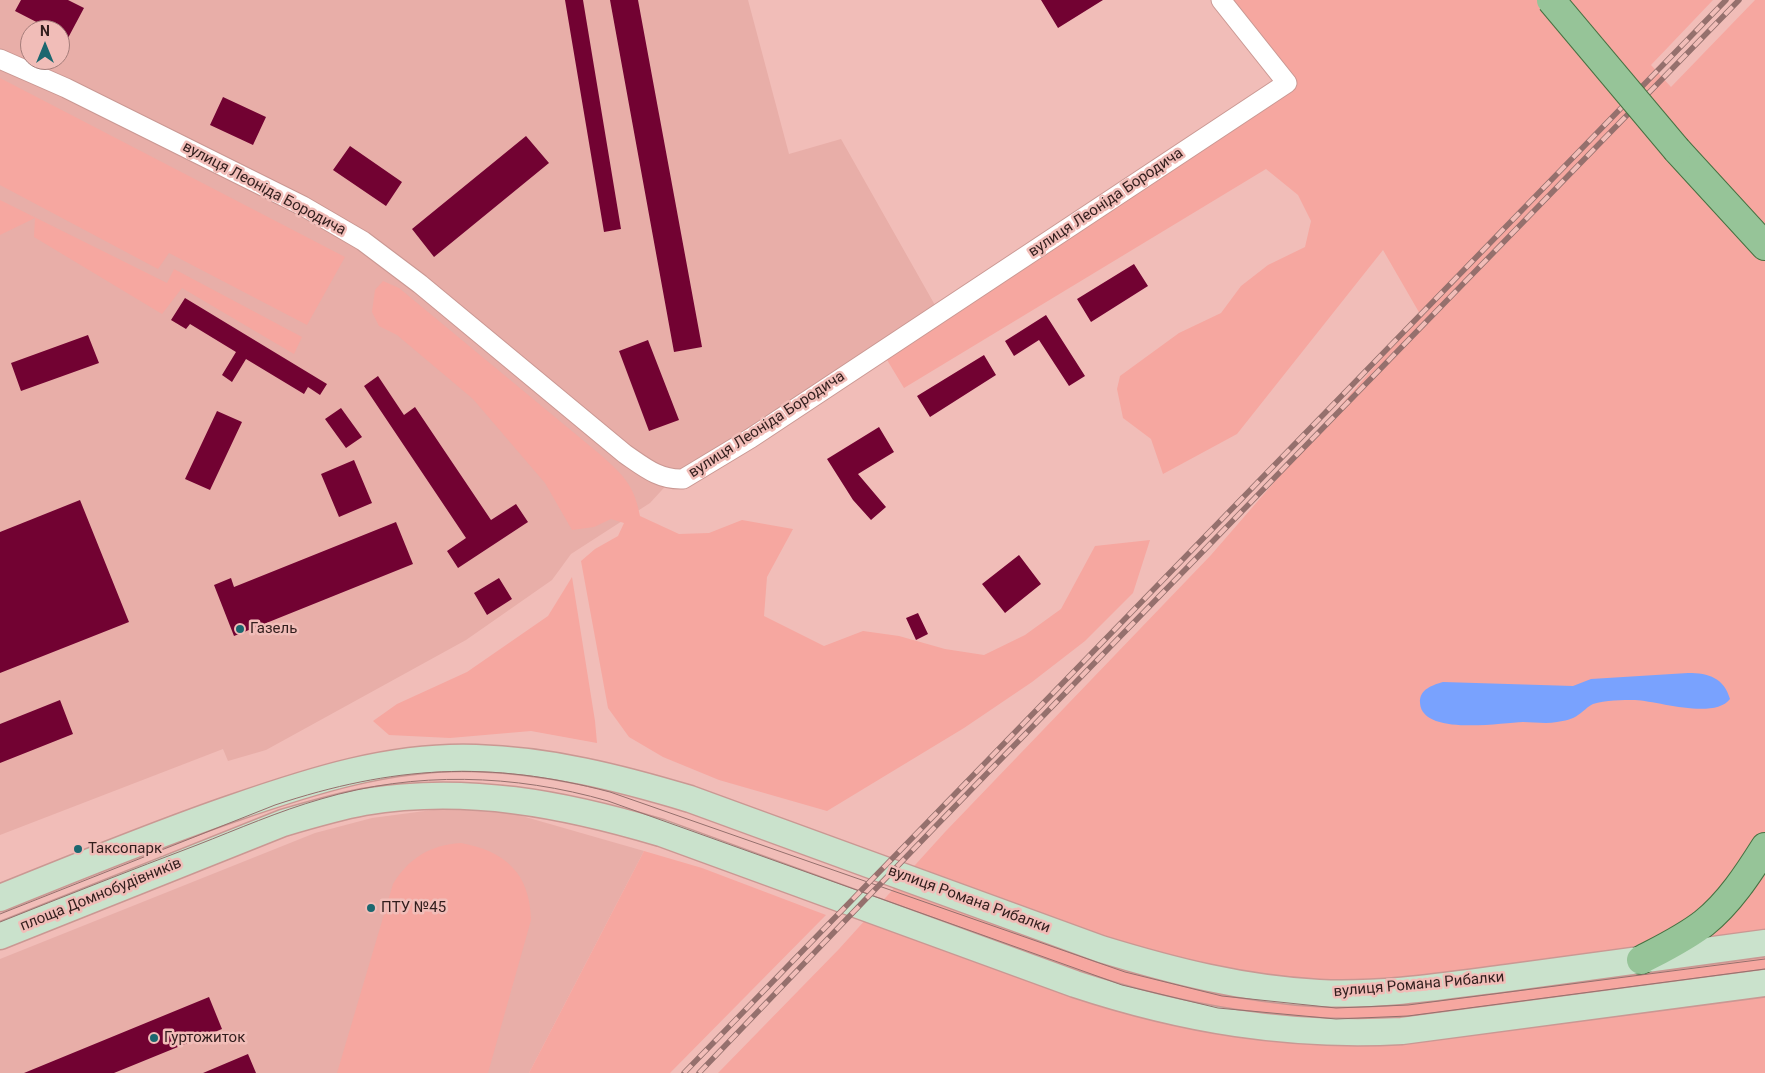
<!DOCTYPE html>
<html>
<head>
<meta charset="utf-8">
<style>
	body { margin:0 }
	#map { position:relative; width:1765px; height:1073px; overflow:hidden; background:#f1bdb8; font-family:Roboto,sans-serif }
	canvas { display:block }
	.north { position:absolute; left:20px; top:20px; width:50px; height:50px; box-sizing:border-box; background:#f1bdb8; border:1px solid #a57d7a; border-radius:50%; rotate:0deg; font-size:14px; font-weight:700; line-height:20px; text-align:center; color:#321e1d }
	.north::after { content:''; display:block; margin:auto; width:18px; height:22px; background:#1b676f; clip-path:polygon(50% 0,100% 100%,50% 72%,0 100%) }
</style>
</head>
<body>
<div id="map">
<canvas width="1765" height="1073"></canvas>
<div class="north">N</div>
</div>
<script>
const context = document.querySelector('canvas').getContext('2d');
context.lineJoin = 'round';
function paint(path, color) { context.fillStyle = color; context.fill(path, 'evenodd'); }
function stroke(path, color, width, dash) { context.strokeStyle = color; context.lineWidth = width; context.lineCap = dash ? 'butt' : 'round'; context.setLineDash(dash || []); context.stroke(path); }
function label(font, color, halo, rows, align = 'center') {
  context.font = font + ' Roboto,sans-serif'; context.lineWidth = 5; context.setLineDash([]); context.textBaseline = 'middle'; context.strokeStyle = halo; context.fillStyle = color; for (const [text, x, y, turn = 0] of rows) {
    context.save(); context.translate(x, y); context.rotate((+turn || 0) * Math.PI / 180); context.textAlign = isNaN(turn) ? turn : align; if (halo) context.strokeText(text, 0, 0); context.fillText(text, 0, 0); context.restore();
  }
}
const built = new Path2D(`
	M0 0H748L789 154 841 139 940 314 689 469H670L672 479 650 503 571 554 552 580 466 640 266 750 228 761 223 749 0 835ZM30 30H60V60H30Z
	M455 807 515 814 644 851 529 1073H0V959L315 833 372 818Z`);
const green = new Path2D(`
	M1221 0H1713L1651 65 1671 87 1755 0H1765V1073H718L839 949 945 832 1211 555 1420 314 1383 250 1237 434 1163 474 1151 439 1123 418 1117 389 1120 376 1179 333 1221 313 1241 286 1268 265 1305 247 1311 221 1298 195 1266 169 904 388 881 350 1287 83Z
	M0 78 345 257 307 325 169 253 158 269 0 185Z
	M0 200 167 283 174 269 302 337 294 354 182 288 162 314 34 237 35 218 0 235Z
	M383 281 399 288 602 456C624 476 634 485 640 516L679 534 709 533 742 520 793 529 767 577 764 616 824 646 863 631 899 636 945 649 984 655 1025 635 1061 609 1095 546 1150 540 1133 593 1085 641 1032 682 964 728 827 811 719 780 663 757 629 737 608 708 581 561 595 549 618 536 624 523 611 519 594 527 572 530 545 483 473 399 397 335 379 326 372 312 375 290Z
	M572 577 595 721 597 743 531 731 450 738 389 735 373 721 397 704 467 672 548 616Z
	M461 843C505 851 530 873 531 920L488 1073H337L393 884C409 858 430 845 461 843Z
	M644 851 702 868 826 915 670 1073H529Z`);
const water = new Path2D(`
	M1688 673C1709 673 1724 678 1730 699 1714 720 1658 701 1635 700 1623 700 1605 700 1593 704 1588 706 1583 712 1578 715 1573 719 1564 721 1557 722 1546 724 1534 722 1523 722 1500 723 1422 736 1420 703 1419 689 1433 685 1443 682L1573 686 1591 679Z`);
const building = new Path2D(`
	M21 0H68L84 8 68 38 60 34V30H52L15 11Z
	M565 0H583L621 229 604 232Z
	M610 0H638L702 347 674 352Z
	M1041 0H1103L1058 28Z
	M223 97 266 117 253 145 210 125Z
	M526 136 549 163 434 257 412 229Z
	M350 146 402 182 386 206 333 170Z
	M1134 264 1148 286 1091 322 1077 299Z
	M185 298 327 384 320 395 308 387 304 394 246 359 232 382 222 375 236 352 190 324 186 329 171 320Z
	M1046 315 1085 376 1069 386 1039 340 1014 356 1005 341Z
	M88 335 99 363 21 391 11 363Z
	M648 340 679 420 649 431 619 351Z
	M984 355 996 375 930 417 917 396Z
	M378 376 404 415 415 407 491 520 516 504 528 522 458 568 447 551 466 538 364 386Z
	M341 408 362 437 346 448 325 419Z
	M217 411 242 422 210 490 185 479Z
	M879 427 894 452 858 474 886 507 871 520 853 500 827 459Z
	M354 460 372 503 339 517 321 474Z
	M80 500 129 622 0 673V532Z
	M396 522 413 564 234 636 214 585 231 578 234 587Z
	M1019 555 1041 584 1005 613 982 584Z
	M499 578 512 599 487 615 474 593Z
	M918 613 928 634 916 640 906 618Z
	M60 700 73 734 0 763V724Z
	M209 997 222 1029 114 1073H24Z
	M248 1054 256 1073H203Z`);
const minor = new Path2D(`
	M0 59 66 88 303 206 363 241 420 284 625 454C644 467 659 480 683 479L751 438 1287 83 1221 0`);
const secondary = new Path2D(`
	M0 898C77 867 154 835 233 808 311 781 391 755 476 758 549 760 620 778 690 799L1101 949C1173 971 1243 989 1319 993 1381 996 1445 986 1507 978 1593 967 1679 955 1765 943
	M0 936 283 823C310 815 337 807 364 802 466 785 564 804 661 833L1075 984C1184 1020 1288 1037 1402 1031L1765 983`);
const primary = new Path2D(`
	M1677 150 1765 246
	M1641 960C1662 949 1685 938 1704 923 1729 903 1748 874 1765 847`);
const tram = new Path2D(`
	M0 914 275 805C393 766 489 760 610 792L1125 972 1222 996 1336 1008 1408 1005 1765 959
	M0 922C65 896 131 870 197 845 238 829 279 811 321 799 415 771 514 774 608 801L1122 985 1218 1008 1336 1019 1408 1016 1765 969`);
const rail = new Path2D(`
	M684 1073 1726 0
	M699 1073 934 828 1739 0`);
const primaryBridge = new Path2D(`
	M1551 0 1677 150`);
const markers = [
	[240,629,5,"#1b676f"],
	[78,849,5,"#1b676f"],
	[371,908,5,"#1b676f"],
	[154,1038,5,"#1b676f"]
];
const streetNames = [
	["вулиця Леоніда Бородича",264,189,28],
	["вулиця Леоніда Бородича",1106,203,-34],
	["вулиця Леоніда Бородича",767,425,-33],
	["площа Домнобудівників",101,895,-22],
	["вулиця Романа Рибалки",969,900,20],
	["вулиця Романа Рибалки",1419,985,-5]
];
const poiNames = [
	["Газель",250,629],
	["Таксопарк",88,849],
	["ПТУ №45",381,908],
	["Гуртожиток",164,1038]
];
paint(built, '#e8aea8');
paint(green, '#f6a7a0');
paint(water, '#79a2fe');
paint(building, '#720232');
stroke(minor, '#ca9893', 21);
stroke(secondary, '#ca9893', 29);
stroke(primary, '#467141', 30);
stroke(minor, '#fff', 19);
stroke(secondary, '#cae2cc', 26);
stroke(primary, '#96c498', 28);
stroke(tram, '#95706d', 1);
stroke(rail, '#95706d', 5.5);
stroke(rail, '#f1bdb8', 4, [11]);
stroke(primaryBridge, '#467141', 30, []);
stroke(primaryBridge, '#96c498', 28);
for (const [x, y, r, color] of markers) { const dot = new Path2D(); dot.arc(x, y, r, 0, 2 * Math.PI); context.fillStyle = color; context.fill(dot); stroke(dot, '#f1bdb8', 2); }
label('15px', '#321e1d', '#f1bdb8', streetNames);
label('15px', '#321e1d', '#f1bdb8', poiNames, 'left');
</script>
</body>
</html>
